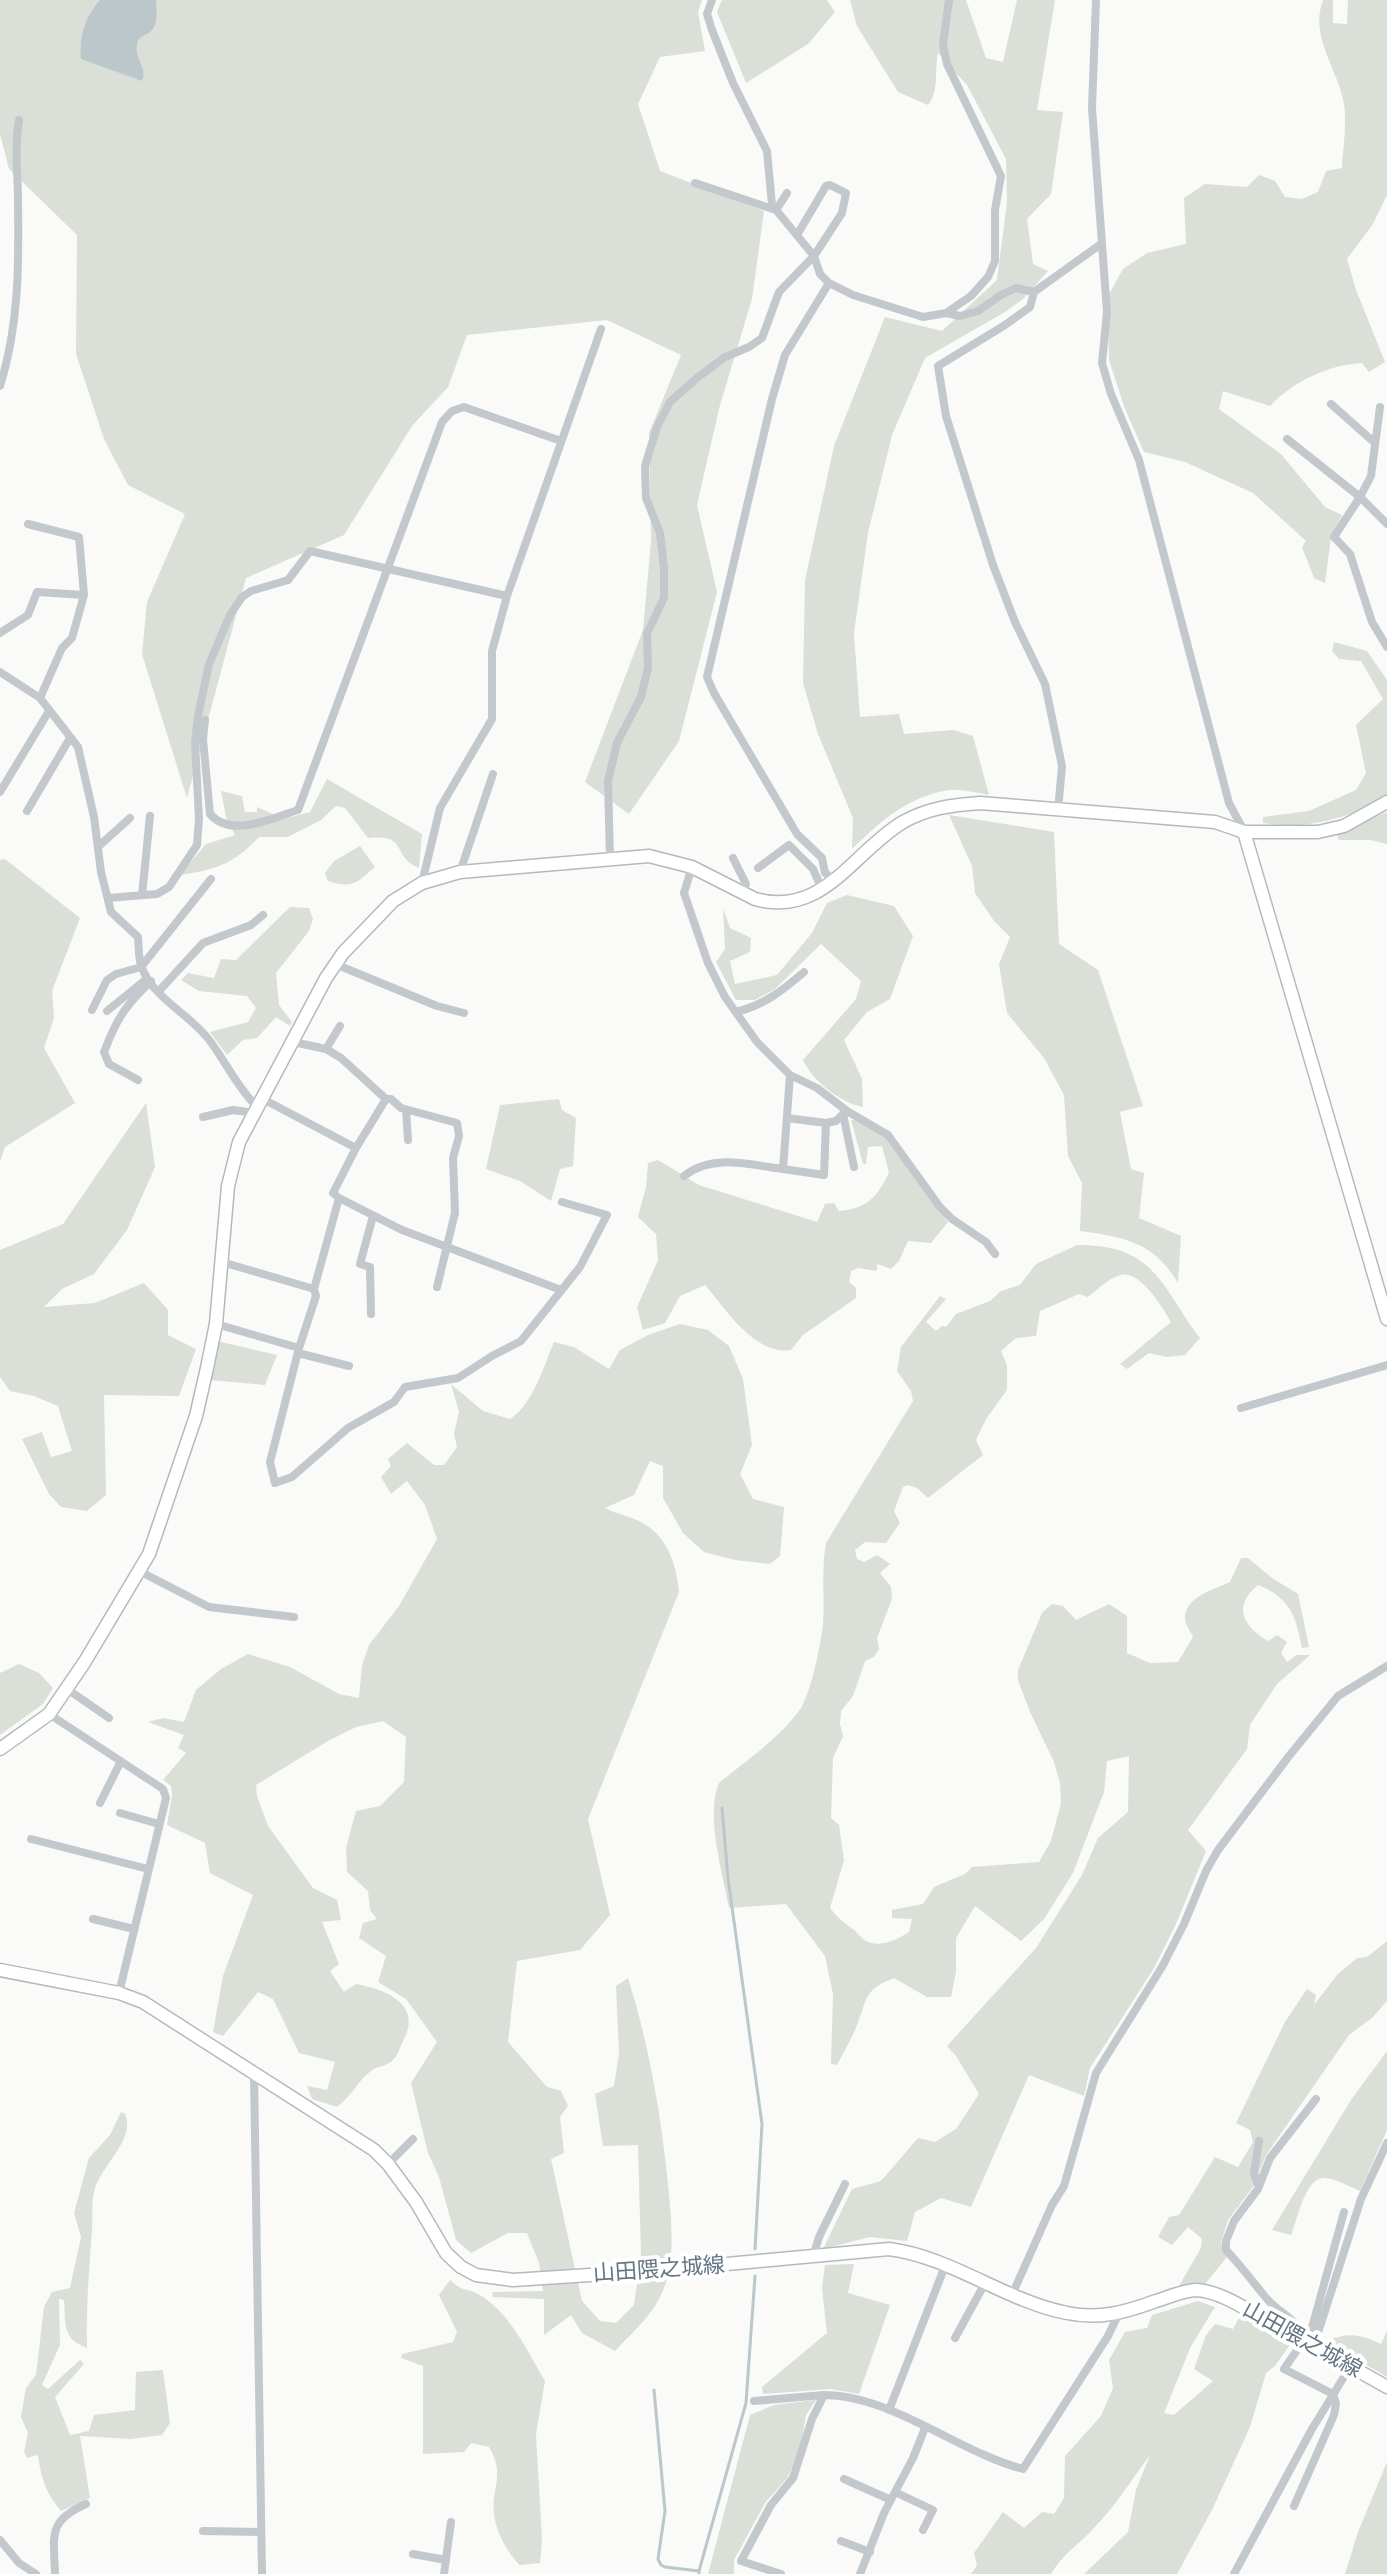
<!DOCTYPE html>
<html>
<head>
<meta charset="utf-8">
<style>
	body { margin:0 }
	canvas { display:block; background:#fafaf8 }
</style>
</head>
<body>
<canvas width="1387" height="2574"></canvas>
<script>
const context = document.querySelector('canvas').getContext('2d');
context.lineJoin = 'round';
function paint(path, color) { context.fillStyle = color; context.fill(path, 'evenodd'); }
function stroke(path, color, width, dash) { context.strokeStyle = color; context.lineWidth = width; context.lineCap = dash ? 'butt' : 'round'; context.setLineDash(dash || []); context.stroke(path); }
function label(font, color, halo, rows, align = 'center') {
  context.font = font + ' Rubik,"Noto Sans JP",sans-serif'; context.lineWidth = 8; context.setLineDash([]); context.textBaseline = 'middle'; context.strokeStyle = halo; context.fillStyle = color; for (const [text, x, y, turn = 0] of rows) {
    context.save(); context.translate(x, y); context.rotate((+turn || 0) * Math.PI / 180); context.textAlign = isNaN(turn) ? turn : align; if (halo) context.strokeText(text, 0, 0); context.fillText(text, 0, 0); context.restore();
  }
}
const green = new Path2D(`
	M0 0H702L698 12 705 51 660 57 638 104 660 171 764 211 752 299 720 405 697 505 717 592 679 741 629 814 585 782 643 630 651 541 649 433 681 355 607 320 467 335 448 387 412 426 344 535 246 578 187 798 142 654 147 602 185 514 128 485 104 439 76 354 77 235 9 169 0 134Z
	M722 0H827L835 12 808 44 746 83 717 12Z
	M850 0H966L986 58 1003 62 1017 0H1055L1037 110 1063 112 1051 194 1027 219 1033 264 1048 271 1023 299 1005 312 925 358 892 435 868 533 854 633 860 717 899 714 904 734 953 730 973 736 989 795C976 793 962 789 950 790 908 796 881 821 852 849L853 818 818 734 803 683 805 580 834 446 885 317 942 331 997 280 1007 202 1006 159 967 85 938 53C934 71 940 90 928 105L898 92 857 26Z
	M1323 0H1333V23L1347 24 1348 0H1387V195L1373 224 1347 259 1356 290 1385 362 1369 372 1362 363C1328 365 1294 381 1270 406L1223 391 1219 409 1281 454 1325 507 1342 515 1331 537 1325 583 1314 578 1302 547 1306 541 1253 493 1185 462 1144 452 1125 409 1109 360 1108 296 1123 269 1147 253 1186 244 1184 198 1205 184 1247 187 1259 175 1275 181 1285 197 1302 199 1318 192 1326 171 1342 168C1343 148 1347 124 1344 104 1338 68 1309 37 1323 0Z
	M1334 642 1367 651 1387 680V795C1351 819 1306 830 1263 823V817L1309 811 1356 790 1366 773 1356 725 1383 699 1361 661 1339 659 1332 651Z
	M327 779 422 834 419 868C390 856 410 834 368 838L345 808 336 806 321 820 288 837H259C232 865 217 869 180 875L206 844 235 835 226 817 221 791 242 796 245 812H257V807L284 819 310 812Z
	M1387 812V844L1370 840H1339L1337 834Z
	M949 815 1054 832 1059 944 1098 970 1143 1106 1120 1112 1131 1169 1144 1173 1139 1218 1181 1236 1178 1283C1154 1242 1124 1237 1080 1231L1082 1183 1068 1156 1064 1095 1044 1058 1007 1013 999 964 1010 937 994 921 975 893 972 866Z
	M360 846 375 867C356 883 353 889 328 881L325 873 334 861Z
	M5 859 80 918 52 991 54 1018 44 1048 75 1103 5 1147 0 1162V860Z
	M847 895 894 906 913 936 890 999 867 1012 844 1040 862 1079 863 1107C840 1103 812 1080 803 1060L856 999 861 981 821 944 775 989 755 1000H736L716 962 725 949 723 908 730 928 751 938 750 952 730 961 735 984 777 975 812 933 827 903Z
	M290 907 309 908 313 919 309 931 276 973 279 1005 292 1022 290 1026 276 1017 257 1038 243 1040 227 1055 210 1032 248 1022 256 1008 247 996 199 991 181 980 188 973 214 978 221 959 236 960Z
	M559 1099 562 1110 576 1118 573 1166 560 1169 551 1201 520 1181 486 1169 500 1105Z
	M146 1103 155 1167 127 1230 94 1274 62 1289 44 1307 95 1303 144 1283 168 1310V1335L196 1349 179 1396 104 1395 106 1495 87 1511 61 1507 49 1494 22 1439 42 1432 51 1457 72 1451 58 1406 34 1396 10 1391 0 1377V1250L63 1224Z
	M851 1120H857L885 1137 948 1222 931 1243 908 1241 899 1261 891 1269 877 1264V1271L858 1268 851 1271 849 1282 856 1288V1298L803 1335 791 1350C755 1356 725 1308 705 1285L680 1296 665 1323 643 1330 637 1307 658 1260 656 1234 638 1217 646 1187 648 1163 658 1160 699 1185 817 1222 825 1204 834 1203 839 1211C867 1209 877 1197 889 1173L882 1146 868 1147 866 1164H863Z
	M1077 1245C1156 1245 1160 1285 1200 1338L1185 1355 1167 1357 1149 1353 1127 1369 1120 1364 1171 1322C1163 1308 1140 1270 1121 1275 1110 1277 1097 1290 1088 1297L1079 1294 1040 1311 1036 1336 1016 1338 1001 1351 1007 1365V1390L986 1419 976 1440 983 1455 928 1498 917 1488 908 1485 903 1487 894 1511 900 1523 886 1543 865 1542 855 1550 857 1559 864 1562 877 1555 890 1564 880 1573 891 1587 892 1599 877 1638 879 1649 874 1657 865 1661 853 1696 841 1711 840 1724 843 1736 833 1758 831 1818 839 1825 844 1860 830 1908C838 1918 844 1923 854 1930 858 1933 860 1937 864 1940 879 1949 896 1940 909 1932L912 1919 892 1918V1910L923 1904 934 1887 965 1874 972 1867 1039 1862 1051 1841 1061 1803 1060 1783 1054 1762 1030 1712 1018 1680V1670L1042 1613 1052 1604 1063 1606 1076 1620 1109 1604 1127 1616V1653L1150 1663 1178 1662 1193 1637C1191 1632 1185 1624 1185 1619 1184 1597 1215 1589 1230 1582L1241 1558H1248L1272 1578 1298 1594 1309 1647 1302 1648C1296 1617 1291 1598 1258 1585 1232 1607 1243 1626 1268 1641L1277 1635 1287 1642 1281 1653 1287 1662 1297 1655H1310L1277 1684 1250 1725 1247 1749 1188 1830 1206 1851 1176 1924 1154 1968 1090 2068 1084 2096 1029 2075 971 2207 941 2198 915 2212 907 2241 870 2237 823 2249 852 2189 881 2181 918 2138 935 2142 956 2129 979 2094 956 2056 947 2046 1036 1948 1082 1875 1098 1838 1128 1812 1129 1756 1107 1761 1104 1792 1073 1873 1044 1919 1021 1941 975 1906 956 1938V1972L951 1997H927L894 1978C863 1990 868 1998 857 2025 852 2038 844 2052 837 2065L831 2064 833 1994 825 1956 786 1904 729 1908C723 1874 705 1815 719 1783 747 1760 780 1738 801 1708 811 1692 821 1644 823 1624 825 1597 821 1570 826 1543L913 1401 911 1391 897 1371 901 1347 940 1296 946 1299 926 1322 936 1331 942 1326 946 1327 956 1314 990 1301 1001 1291 1020 1285 1036 1264Z
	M680 1324 708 1330 729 1346 743 1379 752 1445 740 1474 753 1499 784 1507 780 1556 770 1564 735 1560 704 1552 683 1533 663 1498V1466L650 1461 634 1495 605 1508C616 1514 630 1516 641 1522 668 1536 676 1564 679 1592L588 1819 610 1915 580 1950 517 1961 508 2042 547 2087 561 2091 568 2106 560 2117 564 2153 551 2159 582 2301 600 2321 616 2323 634 2305 641 2256 638 2145 603 2146 595 2094 614 2086 619 2054 616 1986 628 1978C649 2045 661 2114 668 2184 671 2217 676 2256 664 2288 655 2313 633 2332 615 2351L582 2333 571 2315 544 2335V2299L493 2297 492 2292 543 2291 539 2263 527 2233H508L471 2253 456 2240 439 2177 428 2153 411 2083 437 2042 406 1999 378 1982 386 1956 359 1938 363 1923 377 1919 370 1910 368 1891 347 1872 346 1848 356 1811 380 1806 404 1782 406 1737 383 1721 356 1727 328 1741 256 1785 257 1796 268 1826 313 1888 337 1900 341 1920 322 1922 339 1964 330 1971 344 1992 356 1984C389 1990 424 2006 402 2043 400 2048 397 2056 393 2060 388 2066 377 2066 371 2071 359 2079 352 2096 337 2107L312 2099 307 2086 327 2090 335 2062 299 2053 273 1999 258 1992 223 2036 213 2032 223 1976 253 1895 210 1873 205 1843 167 1825 172 1796 171 1786 163 1780 186 1753 178 1748 184 1735 148 1722 163 1718 184 1722 196 1690 221 1669 248 1654 290 1667 339 1694 359 1698 362 1665 369 1645 399 1606 437 1539 425 1505 407 1481 391 1494 381 1477 391 1466 388 1459 407 1443 434 1465H444L457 1447 454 1434 459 1412 451 1384 483 1411 510 1419C533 1404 543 1368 554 1342L574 1347 609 1369 620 1350 648 1335Z
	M217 1341 277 1355 265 1385 210 1380Z
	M19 1664 39 1673 53 1688 43 1704 0 1735V1673Z
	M1387 1941V2001L1372 2018 1349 2035 1266 2155 1253 2187 1228 2220 1221 2242 1227 2257 1205 2284 1179 2286 1201 2248 1202 2239 1188 2227 1172 2245 1158 2237 1169 2217 1179 2215 1215 2157 1238 2167 1253 2142 1250 2130 1236 2123 1285 2022 1307 1989 1316 1995 1314 2005 1337 1975 1357 1958 1367 1957Z
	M1387 2051V2130L1360 2191C1350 2187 1335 2178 1324 2178 1305 2177 1297 2221 1291 2235L1272 2230 1351 2100Z
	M121 2112 125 2114C136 2141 100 2165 94 2192 91 2204 93 2218 92 2230 89 2270 86 2308 87 2348 61 2338 66 2324 64 2300L59 2299 60 2345 42 2385 48 2389 80 2360 84 2364 55 2397 70 2435 89 2431 94 2415 135 2410 136 2372 163 2370 170 2423 162 2435 131 2439 80 2436 90 2498 61 2511C46 2493 41 2478 38 2455L27 2458 24 2452 28 2433 21 2417 26 2388 36 2375 44 2307 52 2292 70 2288 81 2237 74 2213 89 2158 110 2135Z
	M854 2264 848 2293 890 2305 859 2394 831 2389 763 2394 762 2387 827 2333 822 2288 825 2265Z
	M450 2280C464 2293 465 2287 478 2294 510 2312 527 2351 545 2381L536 2434 542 2539 540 2563 519 2565C507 2551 496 2533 494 2514 491 2486 506 2476 489 2447L471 2443 464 2452 423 2454V2366L401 2358 402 2354 453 2342 457 2332 439 2295Z
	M1198 2301 1215 2307 1191 2346 1164 2413 1174 2415 1213 2381 1194 2369 1206 2335 1215 2324 1233 2329 1240 2316 1292 2342 1275 2366 1266 2373 1250 2427 1212 2510 1177 2574H1084L1128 2532 1136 2490 1150 2455C1132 2479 1115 2507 1093 2529 1076 2547 1065 2552 1051 2574H971L977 2565 974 2553 1003 2512 1024 2528 1042 2512 1054 2514 1064 2498 1065 2456 1101 2416 1113 2388 1109 2360 1125 2332 1147 2328 1152 2315Z
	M1387 2331V2377L1325 2341C1350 2333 1356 2333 1381 2344Z
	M816 2400 806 2415 801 2445 788 2477 765 2503 734 2560V2574H708L750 2415 774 2405Z
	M1387 2462V2574H1345L1358 2532Z`);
const water = new Path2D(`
	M100 0H156C156 10 159 24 151 31 145 36 139 35 137 44 134 59 148 67 142 81L81 59C79 36 85 17 100 0Z`);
const stream = new Path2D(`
	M722 1808 728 1878 762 2124 755 2249
	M654 2390 665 2511 658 2559 661 2565 665 2567 699 2571V2574
	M699 2571 746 2403 755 2276`);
const street = new Path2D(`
	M712 0 707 14 712 30 733 83 767 151 772 205 814 256 820 274 829 283 853 295 923 317 946 313 960 316 978 311 1001 295 1016 288 1034 292
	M1096 0 1092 108 1107 312 1102 363 1111 394 1139 460 1229 803 1244 831
	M695 183 776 210 787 193
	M829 283 785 355 772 399 707 677 714 693 797 834 822 858 825 873 835 880
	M946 313 971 296 988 277 995 261V210L1001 176 947 64 943 45 949 0
	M0 386C19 326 19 264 18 201 18 171 14 151 19 120
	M1331 404 1375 443
	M1287 439 1360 497 1371 476 1380 407
	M28 524 79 537 84 595 72 638 62 648 40 698
	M1387 524 1360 497 1334 537 1350 554 1372 622 1387 647
	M0 633 28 615 37 592 84 595
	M0 672 40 698 78 747 94 817 101 872 111 912 138 937C139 947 138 959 142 968 154 999 191 1015 210 1041 227 1064 237 1087 257 1107
	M205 720 203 739 210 814C232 839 272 818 298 810L442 422 452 411 464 407 561 441
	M0 792 49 711
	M27 811 70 738
	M1058 811 1062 766 1045 684 1015 622 993 565 946 416 938 366 1005 325 1030 307 1034 292 1101 244
	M99 846 130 818
	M733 858 746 884 743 893
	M610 859 608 781 617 743 641 697 648 668 647 633 664 598V568L660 533 646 498 645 466 657 427 670 402 698 377 725 357 749 347 762 338 779 292 814 256 842 213 846 193 830 185 826 186 797 235
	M758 868 789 845 813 869 822 889
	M460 872 493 774
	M422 883 440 808 492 719V651L507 596 601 329
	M142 895 150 816
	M108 898 157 894 169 887 197 845 199 819 195 742 198 716 209 664 230 615 242 597 251 591 288 580 310 551 507 596
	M335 964 437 1006 464 1013
	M159 991 203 943 251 925 263 915
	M92 1010 107 980 116 974 141 967 211 879
	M107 1011 144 981
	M736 1012C764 1005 782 991 804 972
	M293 1042 326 1049 341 1058 386 1099H391L401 1108 457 1123 459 1136 453 1158 455 1213 437 1287
	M326 1049 340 1026
	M790 1075 817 1088 847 1111 888 1135 940 1207 952 1219 986 1242 995 1254
	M138 1080 109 1064 104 1052C117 1018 125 1006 151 981
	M261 1098 356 1148 333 1193 339 1198 314 1289
	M406 1110 408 1140
	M843 1114 854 1167
	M203 1117 233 1110 254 1113
	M826 1123 836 1121 846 1111
	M356 1148 386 1099
	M783 1169 824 1175 826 1123 787 1118
	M684 1176C712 1153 750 1165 783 1169L790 1075 757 1042 725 997 708 963 684 893 692 867
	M339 1198 402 1230 561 1290
	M222 1262 314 1289 316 1296 299 1348 270 1462 275 1483 292 1477 348 1428 394 1402 405 1387 458 1378 492 1356 521 1341 580 1267 607 1215 562 1202
	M371 1314 370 1267 360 1264 373 1216
	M216 1324 299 1348
	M298 1353 349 1366
	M1241 1408 1387 1365
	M139 1571 209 1607 294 1617
	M67 1689 109 1718
	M49 1714 163 1789 166 1798 119 1993
	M100 1803 121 1761
	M120 1813 159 1824
	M31 1839 148 1869
	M93 1919 134 1929
	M254 2073 262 2574
	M388 2164 413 2139
	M1258 2185 1254 2173 1259 2141
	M813 2257 819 2237 845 2184
	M1012 2295 1052 2205 1064 2186 1096 2073 1162 1967 1184 1924 1206 1871 1218 1850 1289 1756 1338 1696 1387 1666
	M955 2338 985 2283
	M1308 2342 1344 2212
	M1314 2345 1361 2199 1387 2143
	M754 2401 824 2395
	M889 2410 945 2266
	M844 2479 891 2500
	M895 2492 933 2510 923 2530
	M1294 2506 1334 2415 1336 2404 1333 2394 1284 2369 1304 2340C1297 2317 1281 2315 1267 2299 1253 2282 1241 2266 1226 2250V2241L1234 2221 1258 2189 1270 2158 1316 2099
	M203 2531 261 2532
	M0 2540 19 2563 36 2574
	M841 2541 870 2552
	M413 2554 446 2560
	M55 2574C54 2536 47 2521 86 2504
	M444 2574 451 2522
	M781 2574 741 2561 771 2505 793 2478 812 2419 824 2395C891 2395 958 2452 1023 2469L1108 2336 1118 2315
	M860 2574 884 2513 913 2458 925 2428
	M1234 2574 1312 2429 1350 2367`);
const secondary = new Path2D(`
	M1244 832 1387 1319
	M0 1749 49 1714 84 1663 149 1554 196 1416 207 1368 216 1324 228 1186 239 1142 326 978 343 953 393 901 422 883 460 872 649 856 692 867 755 899C823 918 853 852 903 822 928 808 952 805 980 803L1215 822 1244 832H1318L1344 826 1387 802
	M0 1970 119 1993 143 2002 374 2150 388 2164 416 2202 446 2253 461 2267 476 2275 513 2280 651 2271 889 2249C952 2257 1005 2301 1067 2313 1099 2320 1126 2312 1156 2301 1169 2297 1184 2290 1197 2290 1221 2292 1244 2308 1264 2319 1306 2341 1346 2364 1387 2387`);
const streetNames = [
	["山田隈之城線",659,2270,-4],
	["山田隈之城線",1302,2340,29]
];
paint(green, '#dadfd7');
paint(water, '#bbc7cb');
stroke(stream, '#bbc7cb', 3);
stroke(secondary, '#b3babf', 15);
stroke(street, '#c3c8cc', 8);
stroke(secondary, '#fff', 12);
label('22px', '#657683', '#fff', streetNames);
</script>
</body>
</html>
